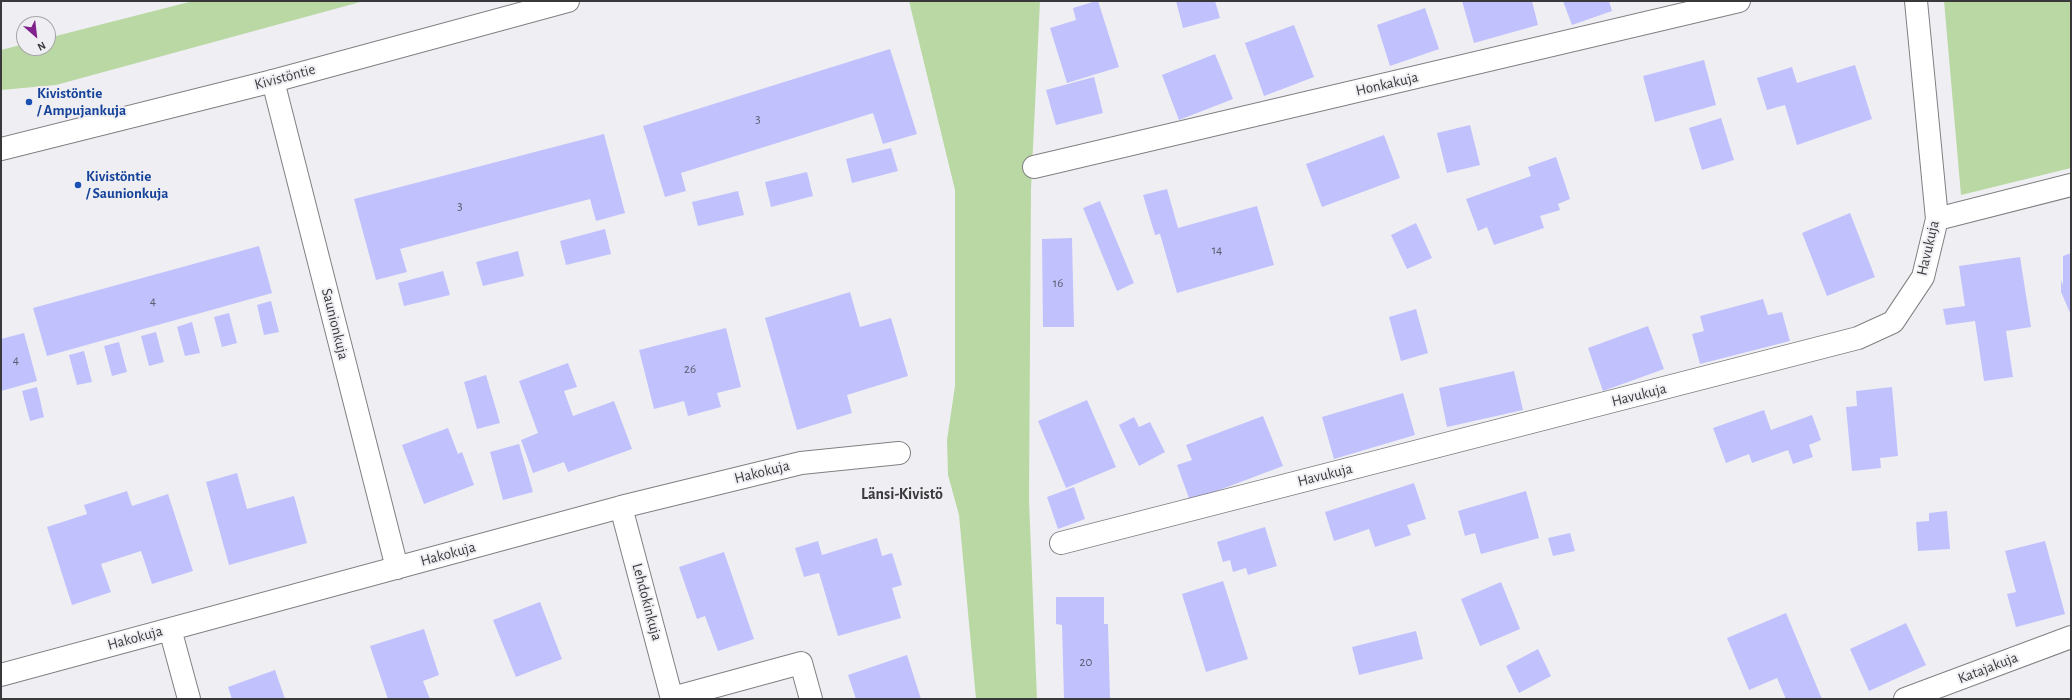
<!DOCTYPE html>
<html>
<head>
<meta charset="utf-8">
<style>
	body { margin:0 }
	#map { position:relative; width:2072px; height:700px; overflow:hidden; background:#efeff3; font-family:"Alegreya Sans",sans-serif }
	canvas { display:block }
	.frame { position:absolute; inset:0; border:2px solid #39393b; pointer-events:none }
	.north { position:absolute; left:16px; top:16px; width:40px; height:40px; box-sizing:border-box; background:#efeff3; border:1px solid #a6a6a9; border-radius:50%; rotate:152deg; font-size:11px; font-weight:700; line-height:16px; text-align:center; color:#39393b }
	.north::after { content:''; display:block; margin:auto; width:14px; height:18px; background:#82228d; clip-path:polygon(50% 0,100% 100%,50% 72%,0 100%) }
</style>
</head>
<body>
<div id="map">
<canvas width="2072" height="700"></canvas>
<div class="frame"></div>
<div class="north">N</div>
</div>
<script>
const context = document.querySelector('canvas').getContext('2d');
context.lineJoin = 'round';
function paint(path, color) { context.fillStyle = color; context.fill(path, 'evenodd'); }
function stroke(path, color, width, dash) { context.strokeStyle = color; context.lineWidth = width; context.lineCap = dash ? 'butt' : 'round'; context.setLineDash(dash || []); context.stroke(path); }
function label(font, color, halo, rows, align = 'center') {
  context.font = font + ' "Alegreya Sans",sans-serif'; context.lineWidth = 4; context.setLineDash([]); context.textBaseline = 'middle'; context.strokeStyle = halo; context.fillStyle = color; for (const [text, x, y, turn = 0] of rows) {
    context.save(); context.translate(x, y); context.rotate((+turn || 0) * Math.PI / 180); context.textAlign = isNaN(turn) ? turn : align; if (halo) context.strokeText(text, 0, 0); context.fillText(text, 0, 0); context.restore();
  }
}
const green = new Path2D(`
	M193 1H364L56 85 1 90V50L24 44V48H48V38Z
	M909 1H1040L1031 189 1029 500 1037 699H976L959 515 948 475 947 440 955 386V190Z
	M1944 1H2071V168L1961 195Z`);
const building = new Path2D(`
	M1096 1H1098L1119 67 1067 83 1050 28 1076 20 1073 8Z
	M1176 1H1215L1220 18 1183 28Z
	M1462 1H1532L1538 25 1474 43Z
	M1563 1H1609L1612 11 1572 25Z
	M1425 8 1439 49 1390 66 1377 25Z
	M1294 25 1314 77 1264 96 1245 43Z
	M890 49 917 134 883 144 873 113 681 173 686 191 665 197 643 126Z
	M1215 54 1233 99 1179 120 1162 75Z
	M1704 60 1716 105 1655 122 1643 76Z
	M1855 65 1872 119 1797 145 1785 105 1767 110 1757 78 1792 67 1797 83Z
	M1094 77 1103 113 1056 125 1046 90Z
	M1721 118 1734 160 1702 170 1689 128Z
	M1470 125 1480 165 1447 173 1437 133Z
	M604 134 625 213 596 221 590 199 400 249 407 272 376 280 354 199Z
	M1384 135 1400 178 1322 207 1306 164Z
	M891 148 898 171 852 183 846 159Z
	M1556 157 1570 199 1558 204 1560 210 1540 216 1544 228 1494 245 1487 227 1478 231 1466 199 1531 176 1528 167Z
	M807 172 813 196 771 207 765 182Z
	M1167 189 1178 228 1257 206 1274 265 1177 293 1160 234 1155 235 1143 195Z
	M738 191 744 215 698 226 692 202Z
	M1100 201 1134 283 1117 291 1083 208Z
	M1850 213 1875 277 1827 296 1802 233Z
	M1416 223 1432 258 1407 269 1391 235Z
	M605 229 611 254 566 265 560 241Z
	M1072 238 1074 327H1043L1042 239Z
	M259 246 272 293 47 356 33 308Z
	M518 251 524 276 483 286 476 262Z
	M2071 253V315L2061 292V280L2063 285V256Z
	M2020 257 2031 327 2006 331 2013 377 1984 381 1975 321 1946 325 1943 309 1965 306 1959 266Z
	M443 271 450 295 404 306 398 283Z
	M850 292 860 327 891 318 908 376 847 395 852 413 797 430 765 318Z
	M1763 299 1768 315 1782 312 1790 341 1700 364 1692 334 1704 331 1700 316Z
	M271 301 279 332 264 335 257 305Z
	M1416 309 1428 353 1401 361 1389 317Z
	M229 313 237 343 222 347 214 317Z
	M192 322 200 353 185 356 177 327Z
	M1648 326 1664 369 1603 391 1588 348Z
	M726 328 741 387 717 393 721 407 688 416 684 401 654 409 639 350Z
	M156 332 164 362 149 366 141 336Z
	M24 333 37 381 1 391V339Z
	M119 342 127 372 112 376 104 346Z
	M84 351 92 382 77 385 69 355Z
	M568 363 577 387 564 391 573 416 614 401 632 449 568 472 564 462 533 473 521 440 538 433 519 381Z
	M1514 371 1523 410 1447 427 1439 388Z
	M486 375 500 423 477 429 464 382Z
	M37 387 44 417 30 421 22 391Z
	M1892 387 1898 456 1880 458 1881 468 1852 471 1846 407 1857 406 1856 391Z
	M1403 393 1415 435 1334 459 1322 417Z
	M1087 400 1116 467 1066 488 1038 421Z
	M1764 410 1771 430 1812 415 1821 440 1809 445 1813 457 1793 464 1788 450 1752 463 1749 454 1726 463 1713 428Z
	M1263 416 1283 466 1190 501 1177 465 1192 460 1186 445Z
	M1134 417 1139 427 1150 422 1165 452 1139 466 1119 425Z
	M448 428 458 454 462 452 474 485 424 504 402 445Z
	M519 444 533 492 503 500 490 452Z
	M237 473 247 509 294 496 307 543 229 565 206 482Z
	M1414 483 1426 519 1407 525 1411 535 1375 547 1369 529 1334 541 1325 512Z
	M1074 487 1085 519 1058 529 1047 497Z
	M127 491 132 506 168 494 193 571 152 584 141 551 101 564 111 592 72 605 47 527 87 514 84 505Z
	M1526 491 1539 538 1481 554 1475 533 1465 536 1458 511Z
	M1947 511 1950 549 1918 551 1916 522 1929 521V513Z
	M1265 527 1277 566 1248 575 1246 568 1233 572 1230 560 1223 562 1217 542Z
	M1570 533 1575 551 1553 556 1548 538Z
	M877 538 882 556 892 553 902 585 892 588 901 618 838 636 819 573 804 577 795 548 818 541 822 555Z
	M2045 541 2065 614 2016 627 2007 594 2016 592 2005 551Z
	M724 552 754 639 718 651 705 616 697 619 679 567Z
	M1223 581 1248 659 1206 672 1182 594Z
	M1501 582 1520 629 1480 646 1461 599Z
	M1056 597H1104V624H1108L1110 699H1064L1062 625 1056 624Z
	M540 602 562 659 516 677 493 620Z
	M1786 613 1822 699H1786L1777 678 1749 690 1727 638Z
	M1906 623 1926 665 1869 691 1850 649Z
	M424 629 439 675 423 681 430 699H388L370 646Z
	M1416 631 1423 659 1359 675 1352 647Z
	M1538 649 1551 676 1519 693 1506 666Z
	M907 655 921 699H856L848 675Z
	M275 670 285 699H232L228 687Z`);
const minor = new Path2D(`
	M273 81 397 568
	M1034 167 1739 1
	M1937 219 2071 185
	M621 507 672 699
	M1061 543 1858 338 1893 322 1923 277 1937 219 1916 1
	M170 629 189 699
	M1 675 621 507 801 463 899 453
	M672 698 801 663 811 699
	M1905 699 2071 637`);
const secondary = new Path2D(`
	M1 149 273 81 568 1`);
const markers = [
	[29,102,4,"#1a4fb4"],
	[78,185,4,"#1a4fb4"]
];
const numberNames = [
	["3",758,119],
	["3",460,206],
	["14",1217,250],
	["16",1058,283],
	["4",153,301],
	["4",16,360],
	["26",690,369],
	["20",1086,662]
];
const streetNames = [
	["Kivistöntie",285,77,-15],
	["Honkakuja",1387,84,-13],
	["Havukuja",1928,248,-77],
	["Saunionkuja",335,324,76],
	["Havukuja",1639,395,-14],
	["Hakokuja",762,472,-14],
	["Havukuja",1325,475,-14],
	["Hakokuja",448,554,-15],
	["Lehdokinkuja",647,602,75],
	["Hakokuja",135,638,-15],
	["Katajakuja",1988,668,-21]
];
const transitNames = [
	["Kivistöntie",37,93],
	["/ Ampujankuja",37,110],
	["Kivistöntie",86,176],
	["/ Saunionkuja",86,193]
];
const neighbourhoodNames = [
	["Länsi-Kivistö",902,494]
];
paint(green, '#bad8a4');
paint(building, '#c0c1fd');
stroke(minor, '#808083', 24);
stroke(secondary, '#808083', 24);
stroke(minor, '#fff', 22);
stroke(secondary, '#fff', 22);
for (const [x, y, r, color] of markers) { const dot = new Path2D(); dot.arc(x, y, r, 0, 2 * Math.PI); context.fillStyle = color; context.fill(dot); stroke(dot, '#efeff3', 1.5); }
label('13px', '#5b5b6c', null, numberNames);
label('15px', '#39393b', '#efeff3', streetNames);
label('bold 15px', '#164399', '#efeff3', transitNames, 'left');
label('bold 16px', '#39393b', '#efeff3', neighbourhoodNames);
</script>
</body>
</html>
